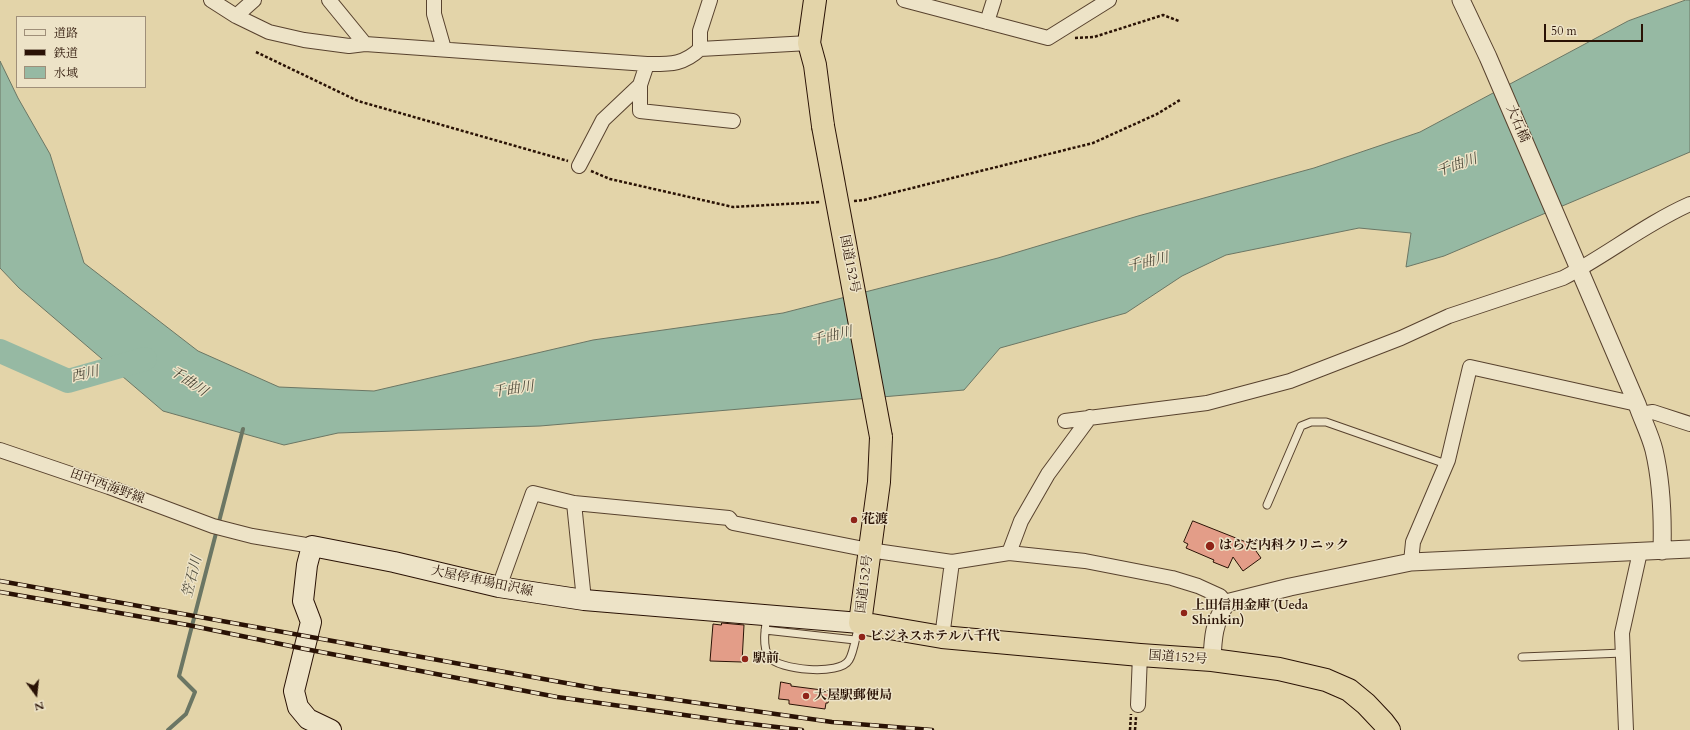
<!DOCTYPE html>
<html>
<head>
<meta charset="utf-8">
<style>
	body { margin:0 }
	#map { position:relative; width:1690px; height:730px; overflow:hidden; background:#e3d4a9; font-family:Cardo,"Noto Serif JP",serif }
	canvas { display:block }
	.legend { position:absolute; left:16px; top:16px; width:130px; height:72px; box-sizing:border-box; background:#ede3c7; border:1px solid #9f8f79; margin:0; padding:5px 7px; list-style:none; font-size:12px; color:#2a1205 }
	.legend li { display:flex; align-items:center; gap:8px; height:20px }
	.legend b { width:20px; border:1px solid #9f8f79 }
	.north { position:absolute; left:16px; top:674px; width:40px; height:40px; -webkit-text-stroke:3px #ede3c7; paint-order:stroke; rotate:165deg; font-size:11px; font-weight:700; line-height:16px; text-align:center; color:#2a1205 }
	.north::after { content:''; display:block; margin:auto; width:14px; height:18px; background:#2a1205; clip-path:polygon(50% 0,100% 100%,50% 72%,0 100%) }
	.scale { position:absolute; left:1544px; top:24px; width:99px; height:18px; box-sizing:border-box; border:2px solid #2a1205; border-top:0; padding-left:5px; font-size:12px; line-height:14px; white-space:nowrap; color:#2a1205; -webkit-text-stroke:3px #ede3c7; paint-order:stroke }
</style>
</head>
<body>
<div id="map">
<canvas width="1690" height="730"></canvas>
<ul class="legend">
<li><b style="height:5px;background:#ede3c7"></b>道路</li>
<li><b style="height:5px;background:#2a1205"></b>鉄道</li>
<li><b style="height:11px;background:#96b9a3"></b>水域</li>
</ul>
<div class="north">N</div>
<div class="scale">50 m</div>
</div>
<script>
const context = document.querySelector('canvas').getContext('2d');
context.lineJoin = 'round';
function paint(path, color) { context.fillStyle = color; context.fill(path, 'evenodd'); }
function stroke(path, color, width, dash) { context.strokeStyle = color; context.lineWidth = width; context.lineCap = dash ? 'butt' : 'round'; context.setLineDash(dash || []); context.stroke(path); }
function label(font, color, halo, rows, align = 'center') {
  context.font = font + ' Cardo,"Noto Serif JP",serif'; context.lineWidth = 3; context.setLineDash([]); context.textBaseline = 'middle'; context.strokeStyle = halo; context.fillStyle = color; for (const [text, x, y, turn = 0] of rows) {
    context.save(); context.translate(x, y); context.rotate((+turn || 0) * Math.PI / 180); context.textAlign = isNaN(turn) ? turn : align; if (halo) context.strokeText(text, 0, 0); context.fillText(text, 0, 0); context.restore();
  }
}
const water = new Path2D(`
	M1686 0H1690V152L1444 256 1406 267 1411 233 1359 228 1226 255 1182 276 1126 313 1000 348 964 390 540 426 338 433 284 445 163 411 19 288 0 268V61L18 98 50 154 84 263 198 351 279 387 374 391 593 340 783 313 998 258 1138 216 1314 168 1420 132 1628 21Z`);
const stream = new Path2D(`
	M168 730 186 714 195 692 179 676 243 429`);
const river = new Path2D(`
	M0 351 68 381 145 359`);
const building = new Path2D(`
	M1193 521 1251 544 1261 558 1243 571 1233 557 1228 568 1213 562 1214 560 1186 548 1188 544 1184 542Z
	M722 623 744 625 742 662 710 661 713 624 721 625Z
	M781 682 791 684V686L830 691 828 703H826L825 709 789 704V700L779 699Z`);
const path = new Path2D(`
	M1075 38 1094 37 1163 15 1179 21
	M256 52 358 101 568 161
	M591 171 610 179 733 207 821 202
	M854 201 864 200 1093 143 1157 114 1180 100
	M1130 730 1131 714
	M1135 730 1136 717`);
const service = new Path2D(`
	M1267 505 1301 426 1311 422H1326L1446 464
	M767 617C765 629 762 647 769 657 778 670 840 676 849 660 854 652 856 634 859 625
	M765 630 855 640
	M1522 657 1623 653`);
const minor = new Path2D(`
	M211 0 236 16 269 32 304 40 349 46 365 44 647 64C670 64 683 65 700 49L809 43
	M329 0 365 44
	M434 0V14L444 49
	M904 0 1048 38 1109 0
	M236 16 254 0
	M987 22 994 0
	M700 49V31L710 0
	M640 85V111L733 121
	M579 166 603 120 640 85 647 64
	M1640 414 1653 412 1690 424
	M1065 421 1207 403 1290 381 1401 338 1449 316 1563 278C1607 255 1645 224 1690 204
	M0 450 109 487 213 526 252 536 312 546
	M574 503 584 600
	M1009 553 1021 521 1048 474 1090 417
	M1411 562 1413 542 1448 460 1470 367 1637 404
	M499 587 533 493 574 503 729 518 733 523 869 550 952 562 1009 553 1085 561 1172 578 1198 586 1220 596 1226 603
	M942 637 952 562
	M1138 705 1140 655
	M1626 730 1622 633 1640 552`);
const tertiary = new Path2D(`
	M1461 0 1488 57 1637 404C1642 419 1650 434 1654 450 1662 484 1663 516 1662 551
	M1212 660C1213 636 1214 624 1226 603L1290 587 1411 562 1690 549`);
const secondary = new Path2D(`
	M331 730 308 719 298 707 294 691 311 622 303 601 307 565 312 546 394 562 499 587 584 600 860 623`);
const trunk = new Path2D(`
	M815 0 809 43 815 65 823 126
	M881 437 879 482 860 623 942 637 1140 655 1212 660 1279 669 1326 680 1349 690 1366 704 1383 722 1389 730`);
const rail = new Path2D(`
	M0 581 599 689 832 722 932 730
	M0 592 188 625 305 649 557 697 734 722 802 730`);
const trunkBridge = new Path2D(`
	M823 126 881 437`);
const markers = [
	[854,520,4,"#8f2418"],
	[1210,546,5,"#8f2418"],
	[1184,613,4,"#8f2418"],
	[862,637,4,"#8f2418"],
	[745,659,4,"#8f2418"],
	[806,696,4,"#8f2418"]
];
const streetNames = [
	["大石橋",1517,124,67],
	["国道152号",849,264,79],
	["田中西海野線",107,487,20],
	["大屋停車場田沢線",482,582,12],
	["国道152号",865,584,-83],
	["国道152号",1178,658,4]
];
const poiNames = [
	["花渡",862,520],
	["はらだ内科クリニック",1219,546],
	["上田信用金庫 (Ueda",1192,606],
	["Shinkin)",1192,621],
	["ビジネスホテル八千代",870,637],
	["駅前",753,659],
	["大屋駅郵便局",814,696]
];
const waterNames = [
	["千曲川",1457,166,-19],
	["千曲川",1148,263,-13],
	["千曲川",832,337,-13],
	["西川",85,375,-13],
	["千曲川",188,382,34],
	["千曲川",513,390,-8],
	["笠石川",193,577,-76]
];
paint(water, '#96b9a3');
stroke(water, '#6b7664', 1);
stroke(stream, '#6b7664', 4);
stroke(river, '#96b9a3', 24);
paint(building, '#e39d88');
stroke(building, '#2a1205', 1);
stroke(service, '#58422e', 9);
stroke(minor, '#58422e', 16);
stroke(tertiary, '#58422e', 19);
stroke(secondary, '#2a1205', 22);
stroke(trunk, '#2a1205', 24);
stroke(path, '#2a1205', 2.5, [3, 2]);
stroke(service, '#ede3c7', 7);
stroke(minor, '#ede3c7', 14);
stroke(tertiary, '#ede3c7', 17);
stroke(secondary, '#ede3c7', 20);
stroke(trunk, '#e3d4a9', 22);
stroke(rail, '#2a1205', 4.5);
stroke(rail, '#ede3c7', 3, [9]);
stroke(trunkBridge, '#2a1205', 24, []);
stroke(trunkBridge, '#e3d4a9', 22);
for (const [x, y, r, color] of markers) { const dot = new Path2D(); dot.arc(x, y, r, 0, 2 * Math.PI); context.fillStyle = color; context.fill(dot); stroke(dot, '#ede3c7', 1.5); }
label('13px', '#2a1205', '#ede3c7', streetNames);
label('bold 13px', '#2a1205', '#ede3c7', poiNames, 'left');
label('italic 14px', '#504c3c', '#ede3c7', waterNames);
</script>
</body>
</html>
